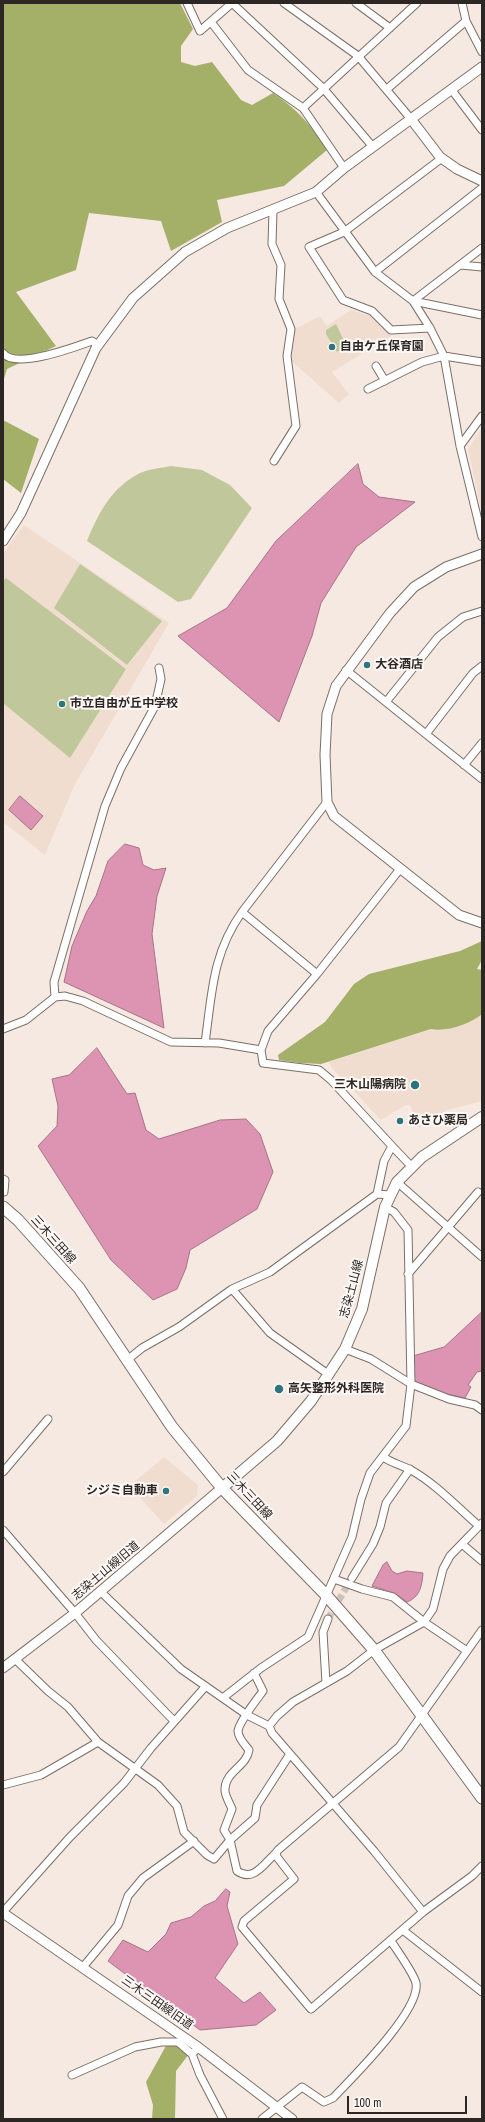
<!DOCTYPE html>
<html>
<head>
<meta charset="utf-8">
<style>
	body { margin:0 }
	#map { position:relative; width:485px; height:2122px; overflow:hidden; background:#f6e9e1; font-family:"Archivo Narrow",sans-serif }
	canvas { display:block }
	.frame { position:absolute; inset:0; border:4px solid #2c2724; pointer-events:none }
	.scale { position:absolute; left:347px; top:2096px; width:120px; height:18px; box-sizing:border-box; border:2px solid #2c2724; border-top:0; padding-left:5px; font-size:12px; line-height:14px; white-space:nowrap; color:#2c2724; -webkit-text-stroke:3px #fdf8f5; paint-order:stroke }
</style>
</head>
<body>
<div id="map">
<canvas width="485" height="2122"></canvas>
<div class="frame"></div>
<div class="scale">100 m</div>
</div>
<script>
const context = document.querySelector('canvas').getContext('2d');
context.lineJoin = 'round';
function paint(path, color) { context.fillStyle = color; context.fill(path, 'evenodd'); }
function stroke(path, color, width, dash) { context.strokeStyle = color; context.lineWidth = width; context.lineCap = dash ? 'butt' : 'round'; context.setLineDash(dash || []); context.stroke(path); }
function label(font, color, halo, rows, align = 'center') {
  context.font = font + ' "Archivo Narrow","Noto Sans JP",sans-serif'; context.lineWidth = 4; context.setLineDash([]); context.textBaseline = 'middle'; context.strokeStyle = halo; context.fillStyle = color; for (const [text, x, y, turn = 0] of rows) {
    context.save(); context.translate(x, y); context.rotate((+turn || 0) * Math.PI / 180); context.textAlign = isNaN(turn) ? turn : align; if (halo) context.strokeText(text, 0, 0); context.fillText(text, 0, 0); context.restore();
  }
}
const built = new Path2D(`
	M351 310 371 316 391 336 332 372 349 394 339 403 288 358 295 329 320 316 327 326Z
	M482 428V514L468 449Z
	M24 525 169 623 74 786 45 855 3 822V553Z
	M482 1013V1101L447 1110 419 1128 410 1105 404 1106 381 1120 332 1068 329 1062Z
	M164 1457 198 1485 197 1496 164 1524 129 1486Z`);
const green = new Path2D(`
	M336 324 346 345 337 352 326 334V330Z
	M171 466 202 470 230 485 252 508 191 599 178 602 87 541C99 512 111 488 140 473 149 469 161 468 171 466Z
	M80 564 162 621 127 665 54 608Z
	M6 578 126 669 70 758 3 703V581Z`);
const forest = new Path2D(`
	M3 3H180L193 29 181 46V62L195 66 212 62 241 100 252 105 273 93C299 111 310 124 327 150L284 186 217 200 222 222 171 251 161 221 89 213 76 270 16 292 56 346 7 369 3 382Z
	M3 420 39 439 21 493 3 479Z
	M482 941V960L477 969 482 970V1014C470 1024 447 1032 431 1029L321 1064 300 1063 279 1060 278 1055 325 1022 354 984 369 974 460 951Z
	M167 2044 176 2045 189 2054 176 2071 175 2119H152L153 2105 146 2082Z`);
const water = new Path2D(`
	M358 464 363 484 379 497 415 502 356 547 321 603 312 636 279 722 178 636 227 608 276 541Z
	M20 796 43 816 31 830 9 810Z
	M125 844 139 848 143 865 154 870 166 868 157 896 152 934 164 1028 64 982 72 946 87 911 96 896 108 861Z
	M97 1048 127 1094 135 1093 146 1130 159 1139 220 1120 246 1119 260 1134 273 1172 257 1209 190 1250 186 1268 177 1289 153 1300 111 1260 38 1146 57 1126 58 1106 52 1079 69 1075Z
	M482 1312V1371L477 1372 468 1385 471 1387 465 1398 442 1393 416 1383 414 1380 413 1356 444 1347Z
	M387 1562 392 1571 397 1574 407 1571 423 1573C422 1586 420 1597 407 1602L394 1593 372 1586 383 1565Z
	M226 1889 230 1892 227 1906 238 1944 215 1978 244 2003 260 1992 276 2010 256 2025 200 2030 108 1961 123 1940 148 1952 166 1934 171 1923 191 1917 204 1906 215 1901Z`);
const minorTunnel = new Path2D(`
	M328 1619 351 1579`);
const minor = new Path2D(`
	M187 3 200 31 232 3
	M232 3 323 88 373 147
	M284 3 358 56 411 119
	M356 3 390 28
	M462 3 466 21 482 52
	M211 22 248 70 303 108 344 168
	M387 89 466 21
	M451 89 482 130
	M303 108 417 3
	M316 192 375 272 413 301 430 328 444 356 460 446 482 537
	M273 211 272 244 281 265 279 299 291 329 287 356 296 426 274 461
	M460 265 482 267
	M375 272 482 188
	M413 301 482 248
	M413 301 482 315
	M430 328 391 330 372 311 343 300 309 247 344 232 442 158
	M3 353C15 370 75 347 92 341L98 345
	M376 366 385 381
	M368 389 422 362 444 356 482 362
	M460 446 482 416
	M346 670 482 779
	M386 702 438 637 463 617 482 611
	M426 734 473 673 482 666
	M464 765 482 743
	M327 802 242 912 317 974 400 869
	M317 974 268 1031 261 1050 263 1063 319 1070 331 1080 392 1146 384 1161 377 1194 390 1195
	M55 997 54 982 105 806 121 768 155 706 161 679 159 668
	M3 1029 26 1020 55 997 65 996 83 1001 171 1042 219 1043 261 1050
	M205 1043C212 994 212 954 242 912
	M392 1146 411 1166
	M3 1179 5 1180 4 1192
	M397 1182 482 1257
	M408 1274 478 1192
	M232 1289 270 1333 328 1374
	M345 1349 371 1359 411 1384 449 1399 475 1405 482 1410
	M126 1361 142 1348 179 1327 232 1289 270 1272 377 1194
	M383 1457C392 1463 401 1465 411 1470 436 1484 457 1507 479 1526
	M3 1472 48 1419
	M3 1530 75 1613 96 1640 174 1721
	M462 1544 482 1561
	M352 1578 373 1544 380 1527 386 1503 410 1469
	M334 1579 362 1589 393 1597 424 1622 467 1651
	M100 1591 181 1669 247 1715 269 1726 272 1733 374 1851 423 1912
	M482 1630 399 1747 278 1850 276 1853 277 1857 294 1879 244 1921 242 1927 311 2009 423 1912 472 1876 482 1866
	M15 1659 48 1691 68 1707 98 1742 158 1785 177 1806 184 1832 207 1855 214 1859 230 1840 255 1818 257 1805 290 1754
	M254 1673 263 1691C257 1699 239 1722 238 1731 238 1738 245 1745 249 1750 247 1766 225 1772 225 1789 224 1794 230 1804 232 1809L224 1830 230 1840 237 1871C254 1883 265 1862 276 1853
	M326 1683 323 1632 328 1619
	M224 1697 261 1668 308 1637 352 1537 361 1499 370 1473 406 1426 411 1384 408 1230 394 1212 385 1207
	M269 1726 277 1716 293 1702 347 1671 374 1650 424 1622 433 1609 443 1569 450 1556 482 1523
	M3 1785 41 1775 98 1742
	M3 1912 70 1837 124 1783 151 1748 205 1687
	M404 1931 482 1992
	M83 1967 118 1925 128 1896 143 1878 194 1841
	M195 2051 192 2054 200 2075 223 2119
	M72 2075 135 2047 161 2042H178L192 2054
	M262 2119 302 2087 324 2102 333 2098C352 2078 421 2010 416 1983 413 1972 398 1952 391 1941`);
const tertiary = new Path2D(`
	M411 119 440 157 457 169 482 181
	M3 541 21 513 96 348 133 298 185 252 227 228 316 192 344 168 482 67
	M482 554 446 567 414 587 390 613 336 686 327 714 325 755 327 802 334 816 459 915 482 923
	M3 1668 75 1613 222 1488
	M3 1913 198 2047 292 2119`);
const secondary = new Path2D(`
	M222 1488 277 1441 311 1401 345 1349 362 1309 385 1207 397 1182 422 1157 482 1117`);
const primary = new Path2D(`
	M3 1207 18 1220 79 1288 172 1427 222 1488 326 1595 374 1650 482 1798`);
const markers = [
	[332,347,4,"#2d747f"],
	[367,665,4,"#2d747f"],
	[62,704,4,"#2d747f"],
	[415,1085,5,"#2d747f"],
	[400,1121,4,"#2d747f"],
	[279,1389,5,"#2d747f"],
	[166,1491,4,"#2d747f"]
];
const poiNames = [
	["自由ケ丘保育園",340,347],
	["大谷酒店",375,665],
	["市立自由が丘中学校",70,704],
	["三木山陽病院",406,1085,"right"],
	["あさひ薬局",408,1121],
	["高矢整形外科医院",288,1389],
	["シジミ自動車",158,1491,"right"]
];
const streetNames = [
	["三木三田線",53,1240,48],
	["志染土山線",352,1289,-75],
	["三木三田線",249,1496,47],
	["志染土山線旧道",106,1571,-40],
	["三木三田線旧道",157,2003,35]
];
paint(built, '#f1ddd0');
paint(green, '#c0c89b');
paint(forest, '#a4b068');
paint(water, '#dd93b2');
stroke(water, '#a87387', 1);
stroke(minorTunnel, '#cec2bb', 7, [7, 3.5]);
stroke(minor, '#7b6f68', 9);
stroke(tertiary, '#7b6f68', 11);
stroke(secondary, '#7b6f68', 12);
stroke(primary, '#7b6f68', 13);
stroke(minor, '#fff', 7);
stroke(tertiary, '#fff', 9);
stroke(secondary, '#fff', 10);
stroke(primary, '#fff', 11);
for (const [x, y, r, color] of markers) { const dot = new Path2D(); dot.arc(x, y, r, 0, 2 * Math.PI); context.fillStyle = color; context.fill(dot); stroke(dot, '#fdf8f5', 1.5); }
label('bold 12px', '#2c2724', '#fdf8f5', poiNames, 'left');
label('12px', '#2c2724', '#fdf8f5', streetNames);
</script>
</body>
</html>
